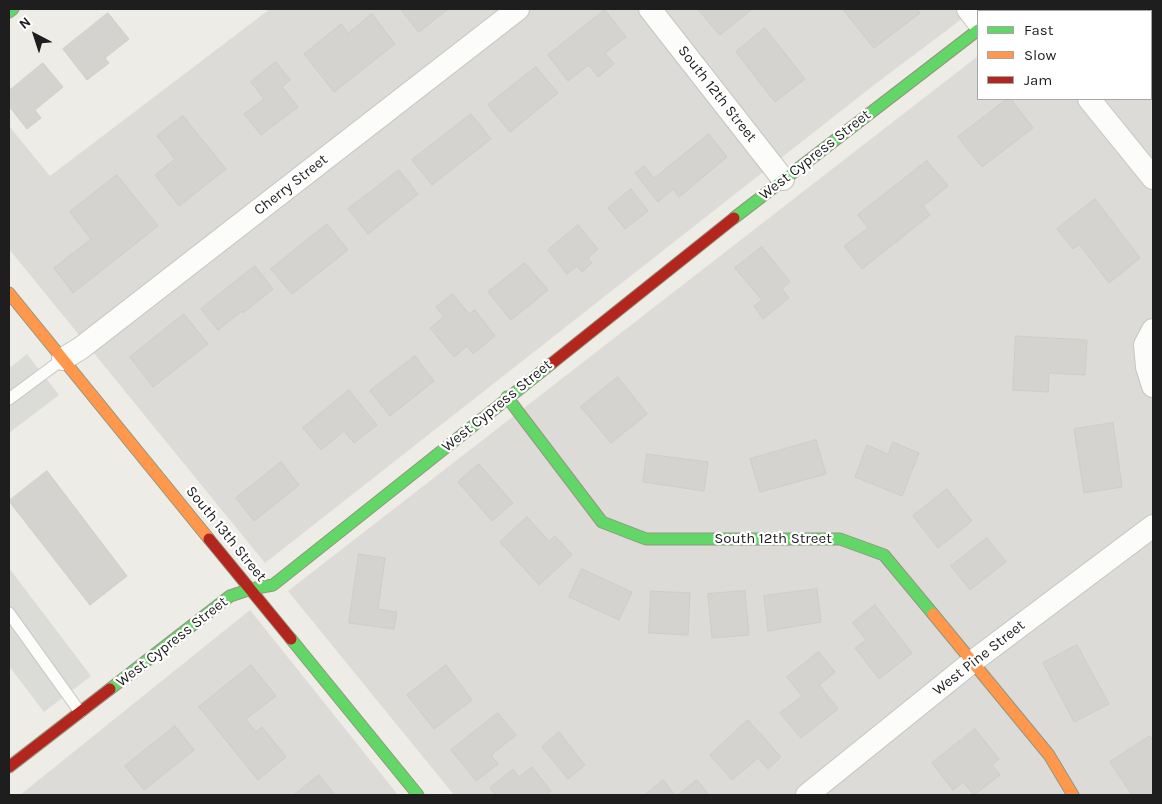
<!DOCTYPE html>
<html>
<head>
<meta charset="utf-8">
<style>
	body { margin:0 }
	#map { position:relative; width:1162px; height:804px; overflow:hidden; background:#edece6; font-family:Karla,sans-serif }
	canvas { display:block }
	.frame { position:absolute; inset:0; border:10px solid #1e1e1e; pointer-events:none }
	.legend { position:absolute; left:977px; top:10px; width:175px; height:90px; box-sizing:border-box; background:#fff; border:1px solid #a5a5a5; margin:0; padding:6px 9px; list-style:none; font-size:15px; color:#1e1e1e }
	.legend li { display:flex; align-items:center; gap:10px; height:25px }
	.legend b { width:25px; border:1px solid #a5a5a5 }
	.north { position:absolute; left:10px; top:10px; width:50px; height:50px; -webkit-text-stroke:4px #fff; paint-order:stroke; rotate:320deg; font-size:14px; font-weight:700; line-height:20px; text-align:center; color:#1e1e1e }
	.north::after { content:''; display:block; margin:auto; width:18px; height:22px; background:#1e1e1e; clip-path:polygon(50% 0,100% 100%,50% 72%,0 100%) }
</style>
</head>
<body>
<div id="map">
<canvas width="1162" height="804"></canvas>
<div class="frame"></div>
<ul class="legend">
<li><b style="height:6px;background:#63d668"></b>Fast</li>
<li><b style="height:6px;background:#ff974d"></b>Slow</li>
<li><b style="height:6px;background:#b3261e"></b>Jam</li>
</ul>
<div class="north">N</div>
</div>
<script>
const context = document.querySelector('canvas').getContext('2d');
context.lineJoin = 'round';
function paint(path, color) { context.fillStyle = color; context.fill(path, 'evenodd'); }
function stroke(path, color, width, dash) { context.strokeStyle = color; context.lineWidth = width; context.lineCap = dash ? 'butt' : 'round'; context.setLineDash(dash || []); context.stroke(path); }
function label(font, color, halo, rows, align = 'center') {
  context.font = font + ' Karla,sans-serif'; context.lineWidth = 4.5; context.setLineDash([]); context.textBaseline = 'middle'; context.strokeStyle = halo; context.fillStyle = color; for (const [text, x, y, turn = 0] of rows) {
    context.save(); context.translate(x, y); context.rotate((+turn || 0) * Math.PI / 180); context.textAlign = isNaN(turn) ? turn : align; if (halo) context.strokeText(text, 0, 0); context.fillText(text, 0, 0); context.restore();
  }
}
const residential = new Path2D(`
	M270 9H975L874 85 265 563 9 249V126L50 176Z
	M1039 9H1153V795H454L288 591 978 56V99H1151V11H1036Z
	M250 610 398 795H20Z`);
const parking = new Path2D(`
	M27 354 59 395 9 433V365L11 367Z
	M9 568 91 676 44 712 9 666Z`);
const building = new Path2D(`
	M401 9H448L419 32Z
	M698 9H752L720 35Z
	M843 9H917L920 13 874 48Z
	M1087 9H1144L1146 11H1089Z
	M605 10 626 37 605 53 614 64 598 77 589 65 568 81 548 55Z
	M108 13 129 39 105 58 109 63 87 80 63 49Z
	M372 14 395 44 334 92 304 54 341 24 348 33Z
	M765 28 805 79 775 102 736 52Z
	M1153 57V94L1151 91V60Z
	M276 62 290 80 282 87 298 107 261 135 244 114 264 99 251 82Z
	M43 63 63 87 35 110 41 118 27 129 9 106V91Z
	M536 67 558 93 510 132 488 105Z
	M1007 99H1011L1033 128 982 167 958 137Z
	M471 114 491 139 432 185 412 160Z
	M183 116 226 169 179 206 155 175 175 159 157 136Z
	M709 134 727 157 679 197 673 189 658 202 635 173 644 166 654 178Z
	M927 161 948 186 923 206 930 215 862 269 844 246 868 228 858 215Z
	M399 170 418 194 368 234 348 209Z
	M117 175 158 226 73 293 54 268 91 239 70 212Z
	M631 189 648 211 625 229 608 208Z
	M1095 199 1140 258 1109 283 1079 244 1073 249 1057 229Z
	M327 224 348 250 292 294 271 269Z
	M578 225 598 249 588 258 592 263 582 272 577 266 567 274 548 250Z
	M762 247 790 282 782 289 789 298 763 319 754 306 762 300 735 268Z
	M525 263 548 290 511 320 488 292Z
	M255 266 273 289 243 313 242 311 218 330 201 309Z
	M453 294 469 314 475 310 495 336 473 354 467 346 454 357 430 328 444 317 436 307Z
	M184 314 208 344 153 387 130 357Z
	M1016 336 1087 340 1085 375 1049 373 1048 392 1013 390Z
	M415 356 434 381 390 416 370 391Z
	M618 377 647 414 611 443 581 407Z
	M349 390 377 425 354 443 344 431 321 450 303 428Z
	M1113 423 1122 487 1084 493 1074 429Z
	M816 440 826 474 760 492 750 459Z
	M893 442 919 453 902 496 855 477 867 445 888 454Z
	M647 454 708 462 704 491 643 482Z
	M281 462 299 485 254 521 236 498Z
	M479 464 513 503 492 521 458 482Z
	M47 471 127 576 90 605 9 501Z
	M947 489 972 521 938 548 913 516Z
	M527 517 549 541 555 536 572 555 539 585 500 542Z
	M987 538 1006 562 970 590 951 566Z
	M359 554 385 558 378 609 397 612 394 629 349 623Z
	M582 569 632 592 619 620 569 597Z
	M817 589 821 622 768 631 764 596Z
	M651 591 690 593 688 635 649 633Z
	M745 591 749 635 712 638 708 594Z
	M875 605 912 653 879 679 855 648 866 640 853 623Z
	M1077 645 1109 704 1074 722 1043 663Z
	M819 652 835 672 819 685 838 709 801 738 780 713 802 696 787 677Z
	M251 665 276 696 246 719 256 732 262 727 286 757 258 780 199 707Z
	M446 665 472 700 434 729 407 695Z
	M498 713 516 735 491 755 498 764 476 781 451 750Z
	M748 720 781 757 768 769 758 758 732 780 710 755Z
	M175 726 194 750 144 790 125 766Z
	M975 729 999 759 992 765 1000 775 974 795 963 782 953 790 932 763Z
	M559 732 585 765 568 779 542 747Z
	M1150 736 1153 741V795H1132L1110 762Z
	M532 767 551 791 546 795H496L490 788 513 769 519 777Z
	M319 775 335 795H294Z
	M663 780 675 795H645Z
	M697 780 709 795H678Z`);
const lane = new Path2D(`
	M9 399 63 359
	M9 613 80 712`);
const street = new Path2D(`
	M650 9 783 179
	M968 9 978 22
	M1003 11 1006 9
	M1089 99 1153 178
	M1153 330 1145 345 1147 367 1153 386
	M63 359 81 348 518 9
	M807 795 972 662 1153 526`);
const fast = new Path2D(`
	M9 12 13 9
	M734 218 978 30
	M507 397 602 522 646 539H840L884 555 933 614
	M291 639 418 795
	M110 689 230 596 251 589 273 585 551 364`);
const slow = new Path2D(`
	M9 293 209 539
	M933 614 1049 755 1073 795`);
const jam = new Path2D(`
	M551 364 734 218
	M209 539 291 639
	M9 767 110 689`);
const streetNames = [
	["South 12th Street",717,94,52],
	["West Cypress Street",815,155,-38],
	["Cherry Street",291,185,-38],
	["West Cypress Street",497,406,-39],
	["South 13th Street",226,534,51],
	["South 12th Street",773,539],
	["West Cypress Street",172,642,-38],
	["West Pine Street",979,658,-38]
];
paint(residential, '#dcdbd8');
paint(parking, '#dbdbd8');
paint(building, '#d5d3cf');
stroke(building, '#d0cdc7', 1);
stroke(lane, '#c5c5c2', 13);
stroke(street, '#c5c5c2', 24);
stroke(fast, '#92977e', 13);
stroke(slow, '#92977e', 13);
stroke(jam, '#92977e', 13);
stroke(lane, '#fcfcfb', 11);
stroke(street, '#fcfcfb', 22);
stroke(fast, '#63d668', 11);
stroke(slow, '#ff974d', 11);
stroke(jam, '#b3261e', 11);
label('15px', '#1e1e1e', '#fff', streetNames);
</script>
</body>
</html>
